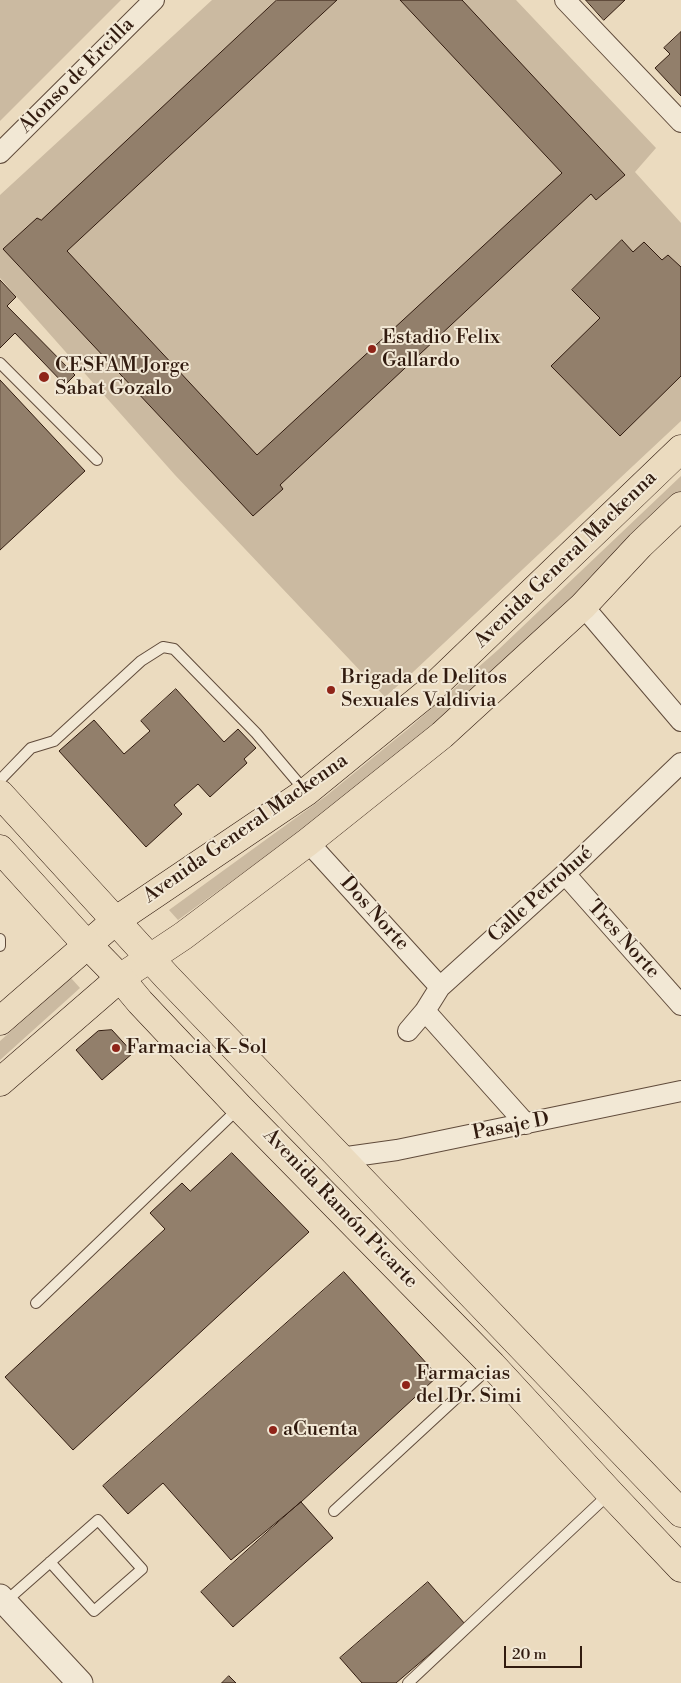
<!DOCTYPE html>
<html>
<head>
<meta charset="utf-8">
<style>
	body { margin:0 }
	#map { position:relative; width:681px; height:1683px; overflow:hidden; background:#ebdbbf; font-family:"Libre Bodoni",serif }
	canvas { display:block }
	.scale { position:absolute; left:504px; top:1646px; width:78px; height:22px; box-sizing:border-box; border:2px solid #311b0f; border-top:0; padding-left:6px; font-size:15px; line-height:18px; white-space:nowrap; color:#311b0f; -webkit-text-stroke:4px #f2e8d5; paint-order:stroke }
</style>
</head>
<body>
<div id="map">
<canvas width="681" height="1683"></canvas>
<div class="scale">20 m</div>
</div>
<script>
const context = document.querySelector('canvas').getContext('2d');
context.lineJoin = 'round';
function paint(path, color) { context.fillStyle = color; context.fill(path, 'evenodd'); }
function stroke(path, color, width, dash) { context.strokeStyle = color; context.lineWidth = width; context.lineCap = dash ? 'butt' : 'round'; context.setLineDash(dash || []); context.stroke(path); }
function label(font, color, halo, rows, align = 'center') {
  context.font = font + ' "Libre Bodoni",serif'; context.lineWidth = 4; context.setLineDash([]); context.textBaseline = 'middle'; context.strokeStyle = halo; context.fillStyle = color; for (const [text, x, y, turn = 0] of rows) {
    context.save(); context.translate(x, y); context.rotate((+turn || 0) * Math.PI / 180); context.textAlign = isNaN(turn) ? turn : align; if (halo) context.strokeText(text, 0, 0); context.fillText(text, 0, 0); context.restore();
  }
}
const green = new Path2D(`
	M0 0H121L0 121Z
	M212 0H516L656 148 635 172 681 223V421L412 673 385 697 175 475 0 278V195Z
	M681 476V495L439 723 313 822 178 920 169 910 326 796 408 729 499 649Z
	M71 978 80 988 0 1060V1041Z`);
const building = new Path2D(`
	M277 0H337L67 251 257 455 562 173 400 0H462L625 175 596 200 591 194 280 485 283 489 253 516 3 249 37 218 41 220Z
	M586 0H625L604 20Z
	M681 32V96L655 68 670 54 664 48Z
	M622 240 633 252 644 242 662 260 668 255 681 267V376L620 436 551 366 600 318 572 290Z
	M0 280 16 297 7 306 75 375 65 385 15 333 0 348Z
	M0 380 85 471 0 550Z
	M176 689 224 742 238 729 256 748 244 759 247 763 210 797 198 784 174 805 182 814 146 847 59 751 94 720 124 754 150 731 141 721Z
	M112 1030 133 1053 102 1080 76 1050 98 1031Z
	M232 1153 309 1232 73 1450 5 1377 165 1229 150 1213 182 1183 190 1191Z
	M344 1272 438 1376 301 1502 231 1560 163 1483 128 1514 103 1486Z
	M301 1502 333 1538 233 1627 201 1592Z
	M428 1582 465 1624 396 1683H362L340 1658Z
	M229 1676 236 1683H222Z`);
const service = new Path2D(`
	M0 363 97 460
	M0 780 31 748 54 741 141 661 163 647 174 649 256 733 306 792
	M0 939V946
	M36 1303 239 1108
	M334 1511 491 1366
	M5 1602 98 1520 142 1569 94 1611 50 1562
	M408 1683 609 1494`);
const minor = new Path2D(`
	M565 0 681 122
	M0 153 154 0
	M583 606 681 721
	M308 842 440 987
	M565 874 681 1005
	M425 1011 526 1124
	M408 1031 425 1011 440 987 565 874 681 763
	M340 1158 397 1150 681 1091`);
const tertiary = new Path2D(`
	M0 1597 80 1683`);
const primary = new Path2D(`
	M0 1021 115 921 306 792 427 693 681 449
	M0 1082 120 978 183 936 308 842 442 735 583 606 640 545 681 506`);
const trunk = new Path2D(`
	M0 794 167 977 681 1513
	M0 849 78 935 120 978 140 1002 239 1107 492 1365 610 1493 681 1568`);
const markers = [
	[372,349,5,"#8f2418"],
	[44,377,6,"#8f2418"],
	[331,690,5,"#8f2418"],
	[116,1048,5,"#8f2418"],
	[406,1385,5,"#8f2418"],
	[273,1430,5,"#8f2418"]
];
const streetNames = [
	["Alonso de Ercilla",77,76,-45],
	["Avenida General Mackenna",566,560,-44],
	["Avenida General Mackenna",246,829,-35],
	["Calle Petrohué",541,895,-42],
	["Dos Norte",374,914,48],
	["Tres Norte",623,940,48],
	["Pasaje D",511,1127,-11],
	["Avenida Ramón Picarte",340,1209,46]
];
const poiNames = [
	["Estadio Felix",382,338],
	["Gallardo",382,361],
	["CESFAM Jorge",55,366],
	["Sabat Gozalo",55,389],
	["Brigada de Delitos",341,678],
	["Sexuales Valdivia",341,701],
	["Farmacia K-Sol",126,1048],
	["Farmacias",416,1374],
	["del Dr. Simi",416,1397],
	["aCuenta",283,1430]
];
paint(green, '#cbbaa1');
paint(building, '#927f6b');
stroke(building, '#311b0f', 1);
stroke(service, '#604b3b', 12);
stroke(minor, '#604b3b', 22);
stroke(tertiary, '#604b3b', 27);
stroke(primary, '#311b0f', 29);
stroke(trunk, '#311b0f', 29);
stroke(service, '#f2e8d5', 10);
stroke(minor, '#f2e8d5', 20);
stroke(tertiary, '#f2e8d5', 25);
stroke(primary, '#ebdbbf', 28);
stroke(trunk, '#ebdbbf', 28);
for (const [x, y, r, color] of markers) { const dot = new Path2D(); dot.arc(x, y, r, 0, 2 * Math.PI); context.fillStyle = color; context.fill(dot); stroke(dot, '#f2e8d5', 2); }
label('20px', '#311b0f', '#f2e8d5', streetNames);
label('20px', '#311b0f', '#f2e8d5', poiNames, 'left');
</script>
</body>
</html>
